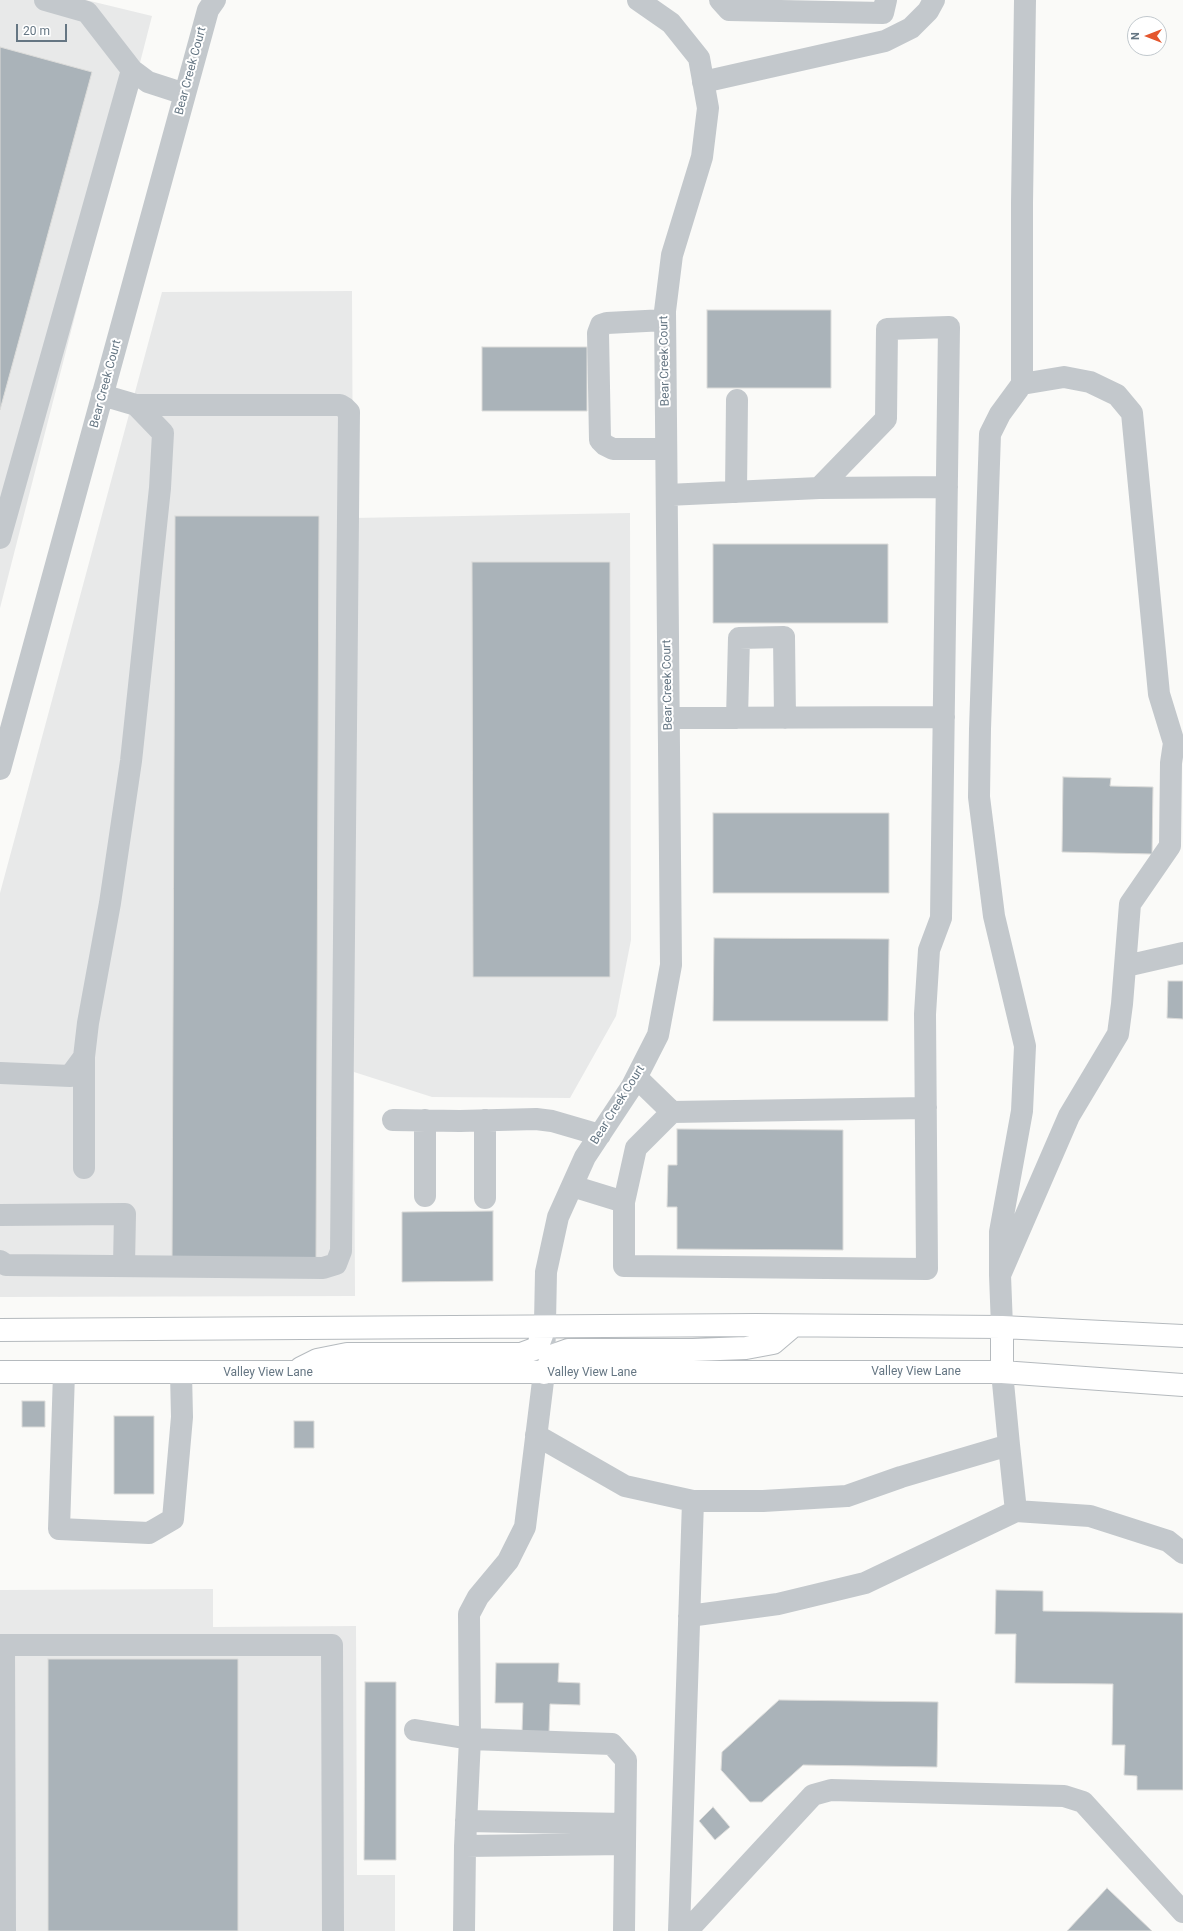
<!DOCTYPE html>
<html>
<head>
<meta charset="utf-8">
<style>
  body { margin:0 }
  #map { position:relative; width:1183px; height:1931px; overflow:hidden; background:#fafaf8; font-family:Roboto,sans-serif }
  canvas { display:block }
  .north { position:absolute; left:1127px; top:16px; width:40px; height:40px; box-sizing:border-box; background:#fff; border:1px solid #c1c8cd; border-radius:50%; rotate:270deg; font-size:11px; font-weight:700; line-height:16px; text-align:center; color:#657683 }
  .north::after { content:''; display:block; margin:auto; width:14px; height:18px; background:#e4572e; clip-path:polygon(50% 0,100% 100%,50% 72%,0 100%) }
  .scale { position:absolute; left:16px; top:24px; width:51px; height:18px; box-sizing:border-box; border:2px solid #657683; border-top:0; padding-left:5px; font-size:12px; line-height:14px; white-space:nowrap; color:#657683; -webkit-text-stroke:3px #fff; paint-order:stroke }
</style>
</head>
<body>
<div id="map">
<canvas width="1183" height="1931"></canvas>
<div class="north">N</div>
<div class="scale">20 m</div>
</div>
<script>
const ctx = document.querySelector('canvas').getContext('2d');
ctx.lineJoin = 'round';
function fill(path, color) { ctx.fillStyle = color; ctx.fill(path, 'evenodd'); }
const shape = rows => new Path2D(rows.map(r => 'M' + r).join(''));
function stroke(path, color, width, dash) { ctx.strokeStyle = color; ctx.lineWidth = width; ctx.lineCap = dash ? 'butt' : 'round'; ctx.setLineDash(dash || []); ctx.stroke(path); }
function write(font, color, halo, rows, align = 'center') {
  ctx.font = font + ' Roboto,sans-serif'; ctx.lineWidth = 4; ctx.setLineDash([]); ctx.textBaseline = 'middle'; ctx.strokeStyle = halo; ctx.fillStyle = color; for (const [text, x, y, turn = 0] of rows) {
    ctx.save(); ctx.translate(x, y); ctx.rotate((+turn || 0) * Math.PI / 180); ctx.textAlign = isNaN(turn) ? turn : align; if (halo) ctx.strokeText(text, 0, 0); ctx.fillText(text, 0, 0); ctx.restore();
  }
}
fill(shape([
  [0,0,86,0,152,16,0,608],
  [352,291,353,518,630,513,631,940,616,1016,570,1098,432,1097,354,1072,355,1296,0,1297,0,893,162,292],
  [213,1589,213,1627,356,1626,357,1875,395,1875,395,1931,0,1931,0,1590]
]), '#e8e9e9');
const building = shape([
  [0,47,92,72,0,410,0,47],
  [707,310,831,310,831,388,707,388,707,310],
  [482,347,587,347,587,411,482,411,482,347],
  [175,516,319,516,316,1262,172,1261,175,516],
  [713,544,888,544,888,623,713,623,713,544],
  [472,562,610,562,610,977,473,977,472,562],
  [1063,777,1111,778,1110,786,1153,787,1152,854,1062,852,1063,777],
  [713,813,889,813,889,893,713,893,713,813],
  [714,938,889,939,888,1021,713,1021,714,938],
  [1168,981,1183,981,1183,1019,1167,1018,1168,981],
  [677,1129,843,1130,843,1250,677,1249,677,1207,667,1207,668,1165,677,1165,677,1129],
  [493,1211,493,1281,402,1282,402,1212,493,1211],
  [22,1401,45,1401,45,1427,22,1427,22,1401],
  [114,1416,154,1416,154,1494,114,1494,114,1416],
  [294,1421,314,1421,314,1448,294,1448,294,1421],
  [996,1590,1043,1591,1043,1611,1183,1613,1183,1790,1137,1790,1137,1776,1124,1775,1125,1745,1112,1745,1113,1684,1015,1683,1016,1634,995,1634,996,1590],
  [48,1659,238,1659,238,1931,48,1931,48,1659],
  [496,1663,559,1663,558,1682,580,1683,580,1705,550,1704,549,1732,522,1732,523,1703,495,1703,496,1663],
  [365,1682,396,1682,396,1860,364,1860,365,1682],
  [779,1700,938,1702,937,1767,803,1765,762,1802,750,1802,721,1770,722,1752,779,1700],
  [713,1807,730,1827,715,1840,699,1821,713,1807],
  [1107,1888,1152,1931,1067,1931,1107,1888]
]);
fill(building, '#aab3b9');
stroke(building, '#dcdcda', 1);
const major = shape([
  [1002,1327,1002,1372],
  [0,1330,756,1325,1002,1327,1183,1336],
  [301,1368,317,1360,347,1354,521,1354,537,1348,545,1327],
  [0,1372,1002,1372,1183,1385],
  [544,1373,554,1355,568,1350,693,1350,746,1348,773,1343,793,1326]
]);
stroke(major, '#b5babe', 24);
stroke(shape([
  [45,0,87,12,132,70,148,82,185,94],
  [720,0,729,10,883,13,886,0],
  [703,82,885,41,911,28,928,11,934,0],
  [665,320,607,323,601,325,598,333,600,440,605,445,613,449,666,449],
  [1022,384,1022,203,1025,0],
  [819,488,947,487],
  [736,492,737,400],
  [0,538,132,70],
  [669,718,944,717],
  [737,718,739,638,784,637,785,718],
  [0,769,208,10,215,0],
  [1126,966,1183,953],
  [0,1073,70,1076,84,1057,88,1023,110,903,131,761,160,488,163,433,136,405,102,395],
  [672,1112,926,1108],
  [393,1120,460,1121,536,1119,552,1121,600,1135],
  [425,1120,425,1196],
  [84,1168,84,1057],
  [572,1186,624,1202,624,1266,927,1269,925,1014,929,950,941,918,949,327,887,329,886,419,819,488,667,495],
  [485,1198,485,1120],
  [624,1202,636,1148,672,1112,637,1078],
  [0,1215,125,1214,124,1265],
  [0,1261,6,1265,323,1268,336,1264,341,1251,349,412,345,408,340,405,136,405],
  [1000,1275,1069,1116,1118,1034,1122,1004,1130,904,1170,846,1171,763,1174,743,1159,694,1132,413,1117,395,1090,382,1064,377,1022,384,1000,414,990,434,980,729,979,797,994,916,1025,1046,1022,1111,1000,1232,1000,1275,1002,1327],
  [64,1373,59,1529,149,1533,173,1519,182,1417,181,1373],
  [536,1435,625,1486,693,1501,763,1501,847,1496,901,1477,1009,1445,1002,1372],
  [1009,1445,1016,1511,1090,1516,1168,1541,1183,1553],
  [689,1616,778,1604,865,1583,1016,1511],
  [0,1645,332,1645,333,1931],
  [4,1645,5,1931],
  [415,1730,470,1739,612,1744,626,1760,624,1931],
  [466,1821,625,1824],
  [465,1846,625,1844],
  [464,1931,465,1846,470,1739,469,1614,478,1597,508,1561,525,1527,544,1373,546,1272,558,1217,585,1157,632,1086,658,1035,671,965,665,311,672,255,702,157,708,108,699,58,671,23,638,0],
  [679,1931,693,1501],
  [687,1931,813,1795,831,1790,1064,1796,1083,1802,1183,1912]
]), '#c3c8cc', 22);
stroke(major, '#fff', 22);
write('12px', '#657683', '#fff', [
  ["Bear Creek Court",191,71,-75],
  ["Bear Creek Court",665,361,-91],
  ["Bear Creek Court",106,384,-75],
  ["Bear Creek Court",668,685,-91],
  ["Bear Creek Court",618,1105,-58],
  ["Valley View Lane",916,1372],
  ["Valley View Lane",268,1373],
  ["Valley View Lane",592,1373]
]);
</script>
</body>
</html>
